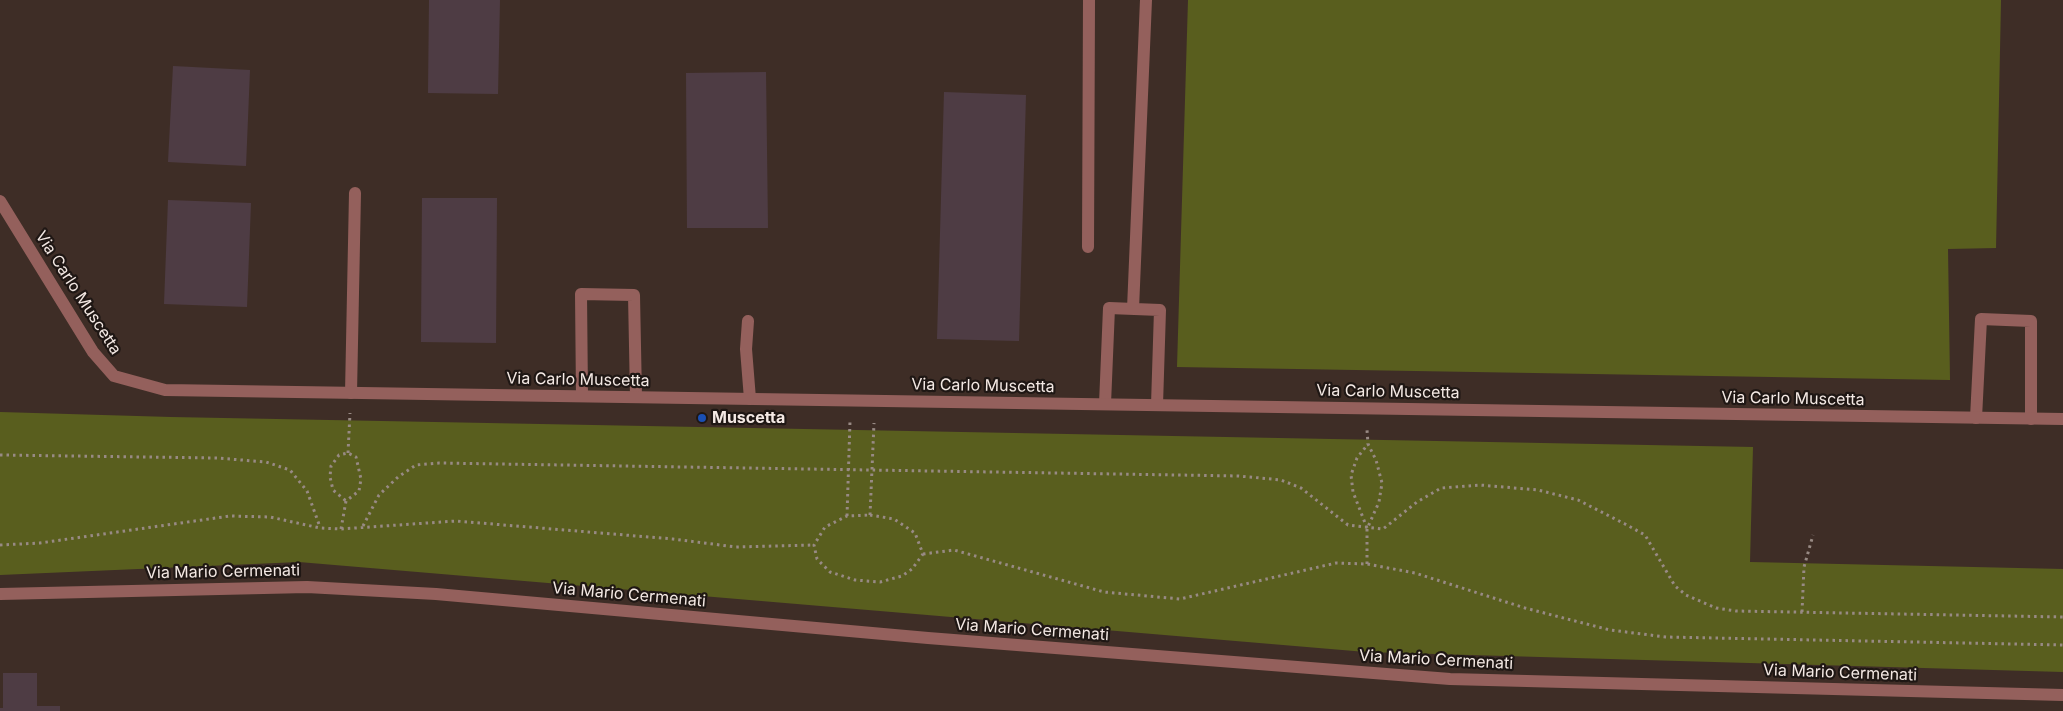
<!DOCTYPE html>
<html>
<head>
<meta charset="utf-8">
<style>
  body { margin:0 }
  canvas { display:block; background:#3e2d26 }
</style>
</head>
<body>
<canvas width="2063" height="711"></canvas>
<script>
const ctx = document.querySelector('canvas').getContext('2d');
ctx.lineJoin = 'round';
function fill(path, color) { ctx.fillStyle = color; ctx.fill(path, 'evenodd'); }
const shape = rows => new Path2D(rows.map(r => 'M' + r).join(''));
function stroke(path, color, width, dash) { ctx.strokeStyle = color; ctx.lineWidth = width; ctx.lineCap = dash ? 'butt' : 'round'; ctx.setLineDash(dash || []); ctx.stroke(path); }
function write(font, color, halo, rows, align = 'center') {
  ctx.font = font + ' Inter,sans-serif'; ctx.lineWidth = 4.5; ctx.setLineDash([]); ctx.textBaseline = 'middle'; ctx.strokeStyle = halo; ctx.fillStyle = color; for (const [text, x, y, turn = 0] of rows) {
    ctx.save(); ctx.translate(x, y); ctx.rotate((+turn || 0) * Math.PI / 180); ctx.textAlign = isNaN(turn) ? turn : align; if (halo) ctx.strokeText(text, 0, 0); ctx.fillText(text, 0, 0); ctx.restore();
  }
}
fill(shape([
  [1188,0,2001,0,1996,248,1948,249,1950,380,1177,367],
  [0,412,171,417,1753,447,1750,562,2063,569,2063,672,1366,652,299,562,0,575]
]), '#595e1e');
fill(shape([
  [429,0,500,0,498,94,428,93],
  [173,66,250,70,246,166,168,162],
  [766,72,768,228,687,228,686,73],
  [944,92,1026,95,1019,341,937,339],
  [422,198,497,198,496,343,421,342],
  [168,200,251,203,247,307,164,304],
  [3,673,37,673,37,706,60,706,60,711,0,711,0,708,3,708]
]), '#4e3c44');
stroke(shape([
  [348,453,350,413],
  [0,455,217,458,266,462,290,470,307,491,320,527],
  [870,515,894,519,915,533,923,554,912,569,902,576,880,582,855,580,830,572,817,559,814,545,825,527,847,516,870,515],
  [870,515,874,423],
  [847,516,850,421],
  [363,526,379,495,398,477,416,465,439,463,1239,476,1281,480,1301,488,1348,525,1383,529,1417,502,1441,488,1480,485,1538,490,1578,500,1625,524,1645,535,1675,586,1686,595,1716,608,1736,611,2063,617],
  [1367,528,1353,492,1351,475,1357,458,1368,444],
  [341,529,346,501,359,491,361,479,356,457,348,453,339,455,331,466,330,477,333,490,346,501],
  [0,545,40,543,230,516,270,517,320,528,341,529,456,521,673,539,736,547,814,545],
  [923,554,954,550,1104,592,1180,599,1336,563,1367,564,1415,573,1525,608,1610,630,1666,637,2063,645],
  [1367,564,1367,529,1379,502,1382,483,1376,460,1368,444,1367,430],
  [1802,612,1804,567,1813,535]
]), '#988a84', 3, [2.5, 4]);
stroke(shape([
  [1133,309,1146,0],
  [748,321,746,349,750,399],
  [351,393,355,193],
  [582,396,581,294,634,295,636,397],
  [1105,404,1109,308,1160,310,1157,405],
  [1976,418,1981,319,2031,321,2031,419]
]), '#94605c', 12);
stroke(shape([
  [0,201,93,352,114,376,165,390,2063,419],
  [1088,247,1089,0],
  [0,594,307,587,436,594,928,638,1450,679,2063,695]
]), '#94605c', 12);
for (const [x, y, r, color] of [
  [702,418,5,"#1a4fb4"]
]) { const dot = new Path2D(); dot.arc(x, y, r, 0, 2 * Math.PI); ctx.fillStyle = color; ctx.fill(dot); stroke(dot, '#1f1714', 2); }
write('16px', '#f4e9e4', '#1f1714', [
  ["Via Carlo Muscetta",78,293,57],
  ["Via Carlo Muscetta",578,380,1],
  ["Via Carlo Muscetta",983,386,1],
  ["Via Carlo Muscetta",1388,392,1],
  ["Via Carlo Muscetta",1793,399,1],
  ["Via Mario Cermenati",223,572,-1],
  ["Via Mario Cermenati",629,595,5],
  ["Via Mario Cermenati",1032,630,4],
  ["Via Mario Cermenati",1436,660,3],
  ["Via Mario Cermenati",1840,673,2]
]);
write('bold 16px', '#f4e9e4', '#1f1714', [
  ["Muscetta",712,418]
], 'left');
</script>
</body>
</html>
